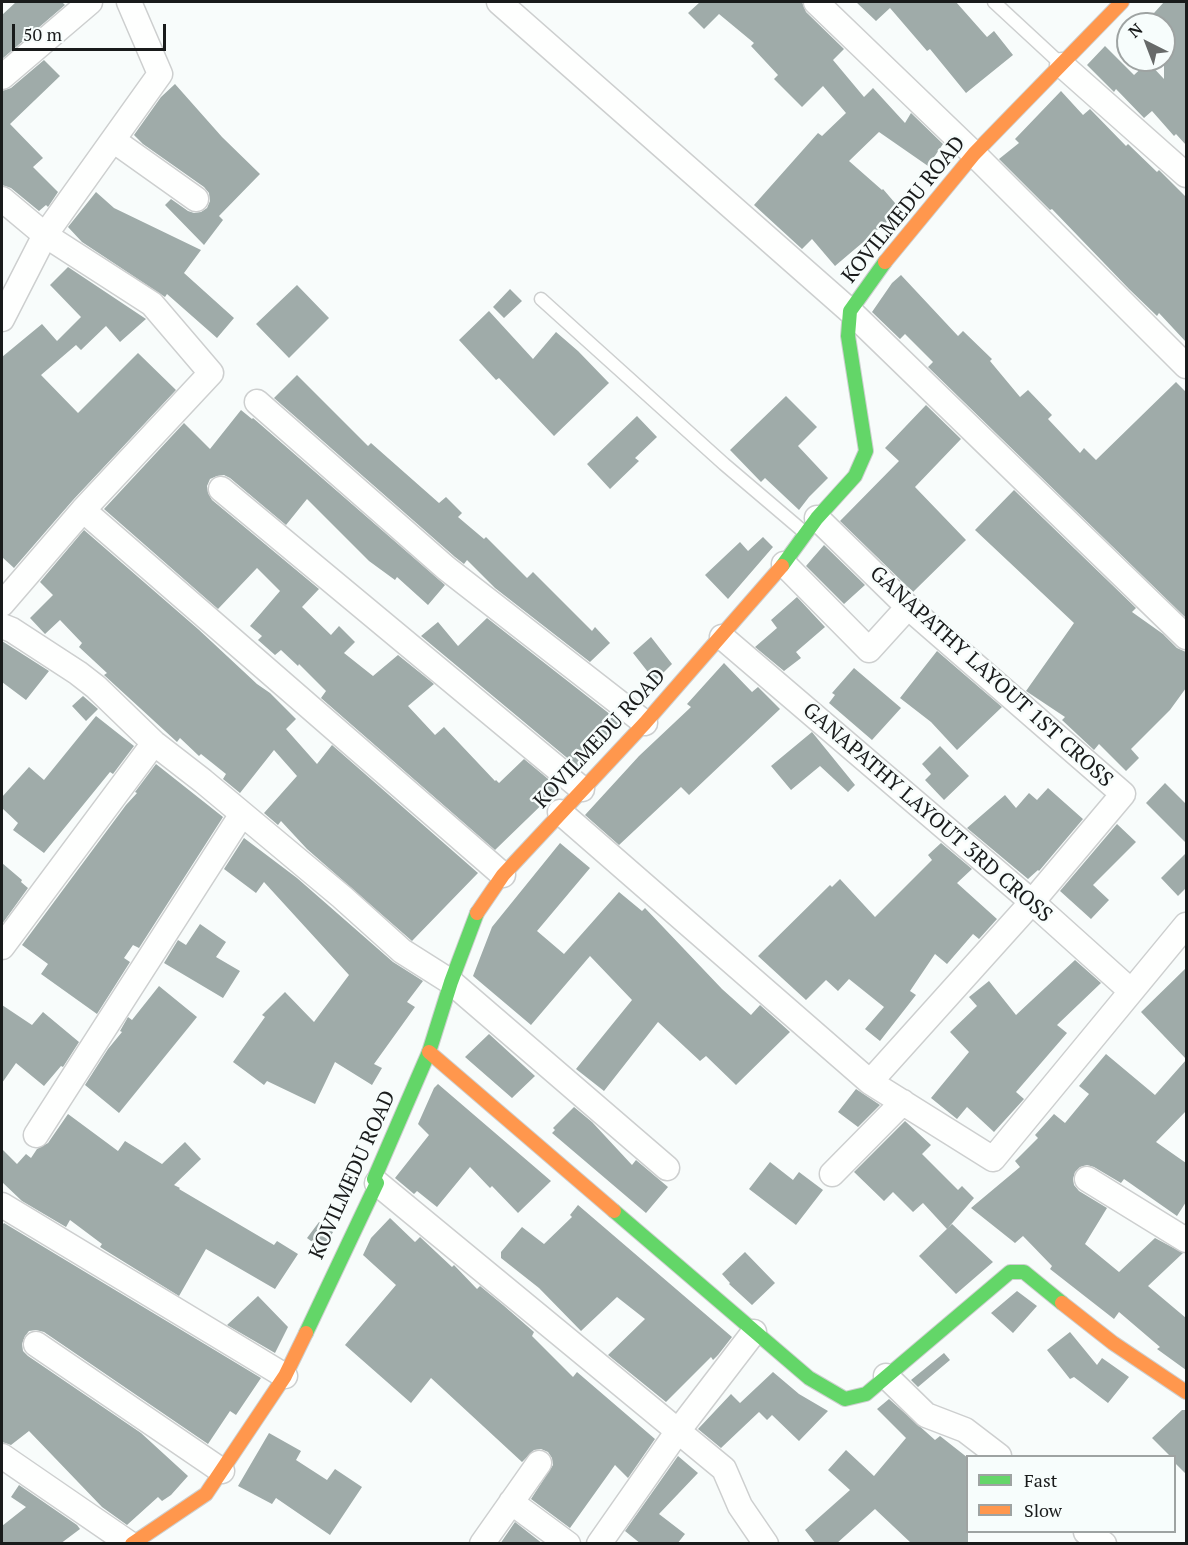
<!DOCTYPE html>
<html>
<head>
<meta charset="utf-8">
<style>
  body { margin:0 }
  #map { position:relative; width:1188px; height:1545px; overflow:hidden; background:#f8fcfb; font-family:"PT Serif",serif }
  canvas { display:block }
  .frame { position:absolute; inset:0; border:3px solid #191b1b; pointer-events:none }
  .legend { position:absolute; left:966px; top:1455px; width:210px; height:78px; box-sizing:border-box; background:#f7fdfc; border:2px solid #9ea3a2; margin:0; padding:8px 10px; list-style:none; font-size:18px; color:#191b1b }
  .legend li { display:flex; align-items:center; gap:12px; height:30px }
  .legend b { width:30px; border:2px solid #9ea3a2 }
  .north { position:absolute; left:1116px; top:12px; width:60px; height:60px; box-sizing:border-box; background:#f7fdfc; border:2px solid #9ea3a2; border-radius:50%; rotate:318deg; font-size:16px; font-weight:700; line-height:24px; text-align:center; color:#191b1b }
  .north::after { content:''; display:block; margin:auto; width:21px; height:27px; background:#676a69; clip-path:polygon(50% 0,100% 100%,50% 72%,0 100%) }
  .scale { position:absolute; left:12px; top:24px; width:154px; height:27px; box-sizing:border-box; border:3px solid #191b1b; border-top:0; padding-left:8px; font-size:18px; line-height:21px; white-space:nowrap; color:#191b1b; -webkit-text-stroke:4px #f7fdfc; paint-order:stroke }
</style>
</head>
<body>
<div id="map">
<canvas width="1188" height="1545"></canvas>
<div class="frame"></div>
<ul class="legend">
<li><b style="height:8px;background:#63d668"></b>Fast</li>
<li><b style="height:8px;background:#ff974d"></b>Slow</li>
</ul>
<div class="north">N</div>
<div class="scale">50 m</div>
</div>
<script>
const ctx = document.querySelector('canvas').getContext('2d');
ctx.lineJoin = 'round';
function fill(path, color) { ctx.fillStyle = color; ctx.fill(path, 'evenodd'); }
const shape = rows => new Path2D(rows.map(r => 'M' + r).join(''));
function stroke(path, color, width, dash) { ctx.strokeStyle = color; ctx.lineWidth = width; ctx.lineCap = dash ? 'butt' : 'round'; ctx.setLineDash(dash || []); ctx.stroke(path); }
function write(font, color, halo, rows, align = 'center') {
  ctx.font = font + ' "PT Serif",serif'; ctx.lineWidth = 5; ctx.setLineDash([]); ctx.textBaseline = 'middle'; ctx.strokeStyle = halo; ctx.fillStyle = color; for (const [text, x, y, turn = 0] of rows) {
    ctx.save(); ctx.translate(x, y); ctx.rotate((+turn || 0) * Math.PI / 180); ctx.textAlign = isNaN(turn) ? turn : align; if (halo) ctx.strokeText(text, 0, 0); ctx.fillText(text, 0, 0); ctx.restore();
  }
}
fill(shape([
  [16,2,62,2,65,5,2,59,2,15],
  [700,2,802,2,806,12,844,49,833,60,864,97,873,88,905,123,911,113,943,144,928,166,879,132,849,161,882,190,883,189,901,210,835,266,812,239,802,249,754,205,818,133,822,136,846,113,823,86,802,107,774,79,778,75,751,46,754,43,719,14,704,29,688,13],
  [856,2,956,2,987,37,994,31,1013,55,966,93,930,49,927,51,890,8,876,21],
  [1164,2,1186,2,1186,145,1176,134,1174,136,1152,111,1144,118,1116,89,1114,92,1087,65,1105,46,1134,75,1148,62,1164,79,1164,24,1144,24],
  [44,60,60,76,10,124,43,158,33,167,58,192,48,207,46,205,39,211,11,188,2,185,2,91,11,88],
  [175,84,222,137,260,174,219,216,223,220,204,245,165,205,171,199,188,211,194,213,201,212,207,208,210,201,209,193,204,187,143,144,134,135,161,97],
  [1061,91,1083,115,1090,109,1126,146,1128,144,1157,172,1159,170,1186,197,1186,342,1159,313,1157,316,1129,289,1052,209,1050,210,999,159,1019,143,1015,139],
  [96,192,114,208,201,250,184,273,234,318,217,338,167,294,165,297,82,242,68,227],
  [68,267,146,319,120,342,106,326,81,350,76,345,41,375,78,413,138,353,176,390,73,500,14,568,2,557,2,357,42,324,57,341,81,317,50,285],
  [901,275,958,336,963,331,992,359,990,361,1020,397,1028,390,1052,415,1048,419,1080,453,1084,448,1096,460,1176,382,1186,392,1186,618,928,367,933,362,905,334,900,339,872,312,892,283],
  [297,285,329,318,289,358,256,324],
  [510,289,522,301,504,318,493,307],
  [489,311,533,359,556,332,578,351,609,383,554,436,499,378,496,380,459,340],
  [297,375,368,446,371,443,439,503,446,497,462,513,458,517,484,539,486,537,527,578,533,572,592,631,595,627,610,643,590,662,495,588,467,560,464,564,455,557,274,398],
  [786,396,817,427,798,446,828,478,809,497,799,510,765,478,761,482,730,450],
  [926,405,961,439,915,487,966,540,913,592,840,521,899,461,885,448],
  [241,410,252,419,253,418,445,585,428,605,397,577,395,580,369,561,307,499,286,525,230,478,224,475,217,476,210,479,207,486,208,493,212,500,319,589,302,607,331,635,339,626,355,642,344,653,373,676,398,655,434,684,408,706,435,735,444,727,495,781,496,780,499,783,524,759,559,788,495,850,321,698,326,691,299,664,298,666,281,650,275,655,258,640,262,636,250,626,280,591,257,568,218,609,104,509,184,423,210,449],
  [637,416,657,437,635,458,639,461,610,489,587,464],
  [1014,490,1136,608,1132,612,1163,634,1177,648,1186,652,1186,688,1170,710,1131,749,1139,758,1126,771,1099,744,1094,750,1062,720,1065,717,1026,691,1074,623,975,530],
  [84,530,198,629,257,684,270,693,296,719,286,729,317,764,332,745,478,873,412,941,307,849,281,821,278,825,264,813,297,776,274,750,240,793,223,779,226,774,201,754,199,756,180,738,177,742,104,675,107,673,79,647,82,643,60,620,45,634,30,618,53,595,40,582],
  [763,537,773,547,728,599,705,575,740,542,748,551],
  [824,545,865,585,844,604,806,566],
  [797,597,825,627,796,652,801,658,784,671,755,647,777,628,771,620],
  [487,618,620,722,578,767,421,636,438,622,458,646],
  [651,637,672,664,655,681,633,653],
  [2,641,49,671,26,700,2,682],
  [937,651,1002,707,957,750,931,722,900,698],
  [724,663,752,692,758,687,780,709,689,795,681,787,619,845,585,815,639,756,691,707,687,704],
  [854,668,901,708,872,740,829,703,835,695,832,693],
  [83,696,98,709,86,721,72,706],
  [96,716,134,746,113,774,110,772,44,853,13,830,18,823,2,808,2,797,29,767,44,780],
  [812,732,855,785,848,792,820,766,791,790,771,766],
  [940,746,969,776,944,800,925,780,931,774,922,764],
  [156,764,223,817,139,948,133,945,124,958,130,962,97,1014,41,974,48,964,22,945,126,805,137,793,135,792],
  [1165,783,1186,804,1186,843,1146,803],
  [1048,788,1083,819,1039,871,1038,870,1028,879,967,828,1005,795,1016,808,1029,793,1037,800],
  [1117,824,1136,842,1093,885,1109,900,1091,919,1060,891],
  [244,838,297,878,393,962,423,981,407,1002,415,1007,374,1064,382,1068,372,1085,335,1062,315,1104,267,1081,264,1085,233,1062,265,1017,262,1015,285,992,314,1022,349,975,264,882,256,893,224,869],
  [560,843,590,868,537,931,564,954,619,892,642,911,645,908,722,989,751,1015,760,1005,790,1032,736,1085,706,1056,700,1061,658,1022,604,1091,576,1069,632,1000,590,956,531,1025,473,976,492,927],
  [941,843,972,869,957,883,997,919,979,939,973,934,947,964,935,954,910,991,916,995,880,1041,865,1029,884,1007,849,979,838,991,826,980,806,1000,758,956,830,885,832,887,840,879,875,917,932,860,928,855],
  [1186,853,1186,888,1178,896,1161,878],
  [2,863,22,880,21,882,28,888,2,924],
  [200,924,226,942,216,957,240,971,223,998,164,963,178,940,186,945],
  [1075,960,1101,983,1057,1025,1067,1033,1016,1092,1024,1099,994,1132,967,1107,957,1119,931,1098,969,1052,950,1032,977,1006,969,997,989,981,1016,1015],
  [1186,968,1186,1059,1141,1012],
  [159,986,197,1017,119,1113,85,1085,108,1049,122,1032,120,1031,128,1017,132,1020],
  [2,1005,32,1025,43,1012,79,1042,63,1067,61,1066,44,1086,16,1063,2,1083],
  [489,1034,535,1076,512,1098,465,1057],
  [1106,1054,1155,1095,1186,1060,1186,1111,1156,1142,1186,1163,1186,1202,1177,1216,1124,1179,1121,1183,1094,1167,1087,1165,1080,1167,1075,1172,1073,1179,1074,1185,1079,1191,1107,1208,1085,1244,1119,1272,1155,1238,1183,1253,1148,1286,1186,1318,1186,1370,1157,1349,1160,1347,1119,1312,1114,1319,1050,1269,1052,1266,1023,1236,1015,1243,971,1208,1020,1167,1015,1161,1038,1138,1035,1135,1054,1114,1065,1123,1089,1094,1079,1086],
  [438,1084,551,1181,518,1213,492,1186,490,1188,470,1167,437,1207,417,1191,414,1194,395,1178,429,1135,418,1124,434,1088],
  [856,1089,880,1105,858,1127,838,1112],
  [574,1107,592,1122,632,1165,636,1160,668,1187,646,1213,552,1133,555,1130,553,1128],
  [68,1114,118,1151,125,1141,162,1164,185,1142,201,1159,174,1185,180,1188,179,1189,274,1245,277,1241,298,1254,275,1289,206,1249,179,1296,100,1247,102,1244,70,1220,66,1227,22,1201,2,1182,2,1149,17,1164,26,1154,31,1158,37,1149,48,1143],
  [905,1121,931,1145,922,1154,958,1190,962,1186,974,1198,947,1229,923,1203,913,1212,893,1192,884,1201,854,1172],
  [770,1162,793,1180,799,1172,823,1190,796,1225,749,1189],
  [578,1205,732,1337,718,1355,713,1360,711,1357,666,1402,608,1355,645,1319,617,1297,581,1331,539,1288,501,1258,501,1252,522,1227,544,1244,572,1217,570,1215],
  [390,1218,415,1242,420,1237,452,1267,454,1265,477,1289,480,1286,503,1305,534,1332,532,1336,573,1377,577,1372,655,1439,628,1478,615,1465,570,1528,531,1499,553,1465,552,1458,548,1452,541,1449,534,1450,522,1462,431,1378,411,1403,345,1345,396,1285,363,1255,371,1238],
  [319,1222,333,1232,323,1250,307,1238],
  [4,1223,261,1378,236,1415,230,1411,208,1444,44,1332,36,1330,29,1331,25,1336,22,1344,23,1351,28,1356,141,1433,188,1476,171,1495,162,1501,158,1497,127,1525,102,1507,29,1431,11,1445,2,1442,2,1225],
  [952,1224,993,1262,956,1294,919,1256],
  [745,1252,775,1283,752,1305,729,1284,730,1283,722,1274],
  [1017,1291,1037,1306,1013,1333,991,1313],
  [258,1296,288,1327,275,1353,227,1325],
  [1070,1332,1097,1365,1102,1358,1129,1377,1108,1403,1074,1377,1070,1379,1047,1350],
  [944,1353,950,1360,918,1387,911,1380],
  [773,1372,799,1394,828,1411,799,1441,772,1415,767,1420,759,1412,721,1448,698,1429,731,1394,740,1403],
  [889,1399,935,1440,940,1436,968,1458,968,1544,911,1543,875,1509,836,1544,816,1544,805,1530,850,1490,828,1470,846,1450,874,1476,906,1438,877,1409],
  [1182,1410,1186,1410,1186,1474,1174,1462,1174,1456,1170,1456,1152,1438],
  [269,1433,301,1451,296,1460,327,1480,335,1469,362,1487,330,1535,276,1498,272,1504,238,1486],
  [678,1456,698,1473,659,1514,685,1534,677,1544,641,1544,625,1531],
  [19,1485,77,1525,80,1529,60,1544,2,1544,2,1526,26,1507,11,1497],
  [515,1522,543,1544,500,1544]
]), '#9faba9');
const lane = shape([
  [994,2,1061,64],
  [541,299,724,464,804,532]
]);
const street = shape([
  [499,2,850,311,1186,637],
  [816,2,974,154,1186,366],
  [1062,65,1186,175],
  [2,77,90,2],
  [113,140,196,199],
  [2,199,45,235,152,304,211,373,83,510,2,604],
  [2,319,45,235,160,74,129,2],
  [257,402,446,568,645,723],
  [221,489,582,789],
  [83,510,503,875],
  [817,518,908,607,1123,794,1032,902,870,1082],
  [784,564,869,650,908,607],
  [2,626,12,630,78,673,96,687,154,743,203,781,342,897,402,951,451,982,667,1168],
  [722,637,1032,902,1131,991],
  [560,812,870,1082,993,1159,1186,925],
  [2,947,154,743],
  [36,1135,242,814],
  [832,1174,903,1102],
  [1087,1179,1186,1240],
  [377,1183,724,1469,740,1506,766,1544],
  [2,1205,285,1376],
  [36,1344,222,1471],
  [886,1376,926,1415,965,1430,999,1456],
  [2,1456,130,1544],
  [511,1502,568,1544],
  [1086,1532,1104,1544],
  [482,1544,539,1463],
  [599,1544,678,1431,754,1332]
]);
const fast = shape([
  [782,566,817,518,855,476,866,451,848,336,850,311,885,262],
  [614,1211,809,1378,845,1399,866,1394,1010,1272,1024,1272,1062,1303],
  [306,1333,377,1183,374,1179,429,1052,451,982,477,913]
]);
const slow = shape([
  [885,262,974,154,1122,2],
  [477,913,503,875,645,723,782,566],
  [429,1052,614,1211],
  [1062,1303,1113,1343,1186,1392],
  [132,1544,206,1494,285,1376,306,1333]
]);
stroke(lane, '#cdcfcf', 15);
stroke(street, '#cdcfcf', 27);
stroke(fast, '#cdcfcf', 16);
stroke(slow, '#cdcfcf', 16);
stroke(lane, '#fefffe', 12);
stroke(street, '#fefffe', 24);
stroke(fast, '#63d668', 14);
stroke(slow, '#ff974d', 14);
write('21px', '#191b1b', '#f7fdfc', [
  ["KOVILMEDU ROAD",904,210,-51],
  ["GANAPATHY LAYOUT 1ST CROSS",991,677,42],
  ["KOVILMEDU ROAD",600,739,-47],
  ["GANAPATHY LAYOUT 3RD CROSS",927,813,41],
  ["KOVILMEDU ROAD",353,1175,-66]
]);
</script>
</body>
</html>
